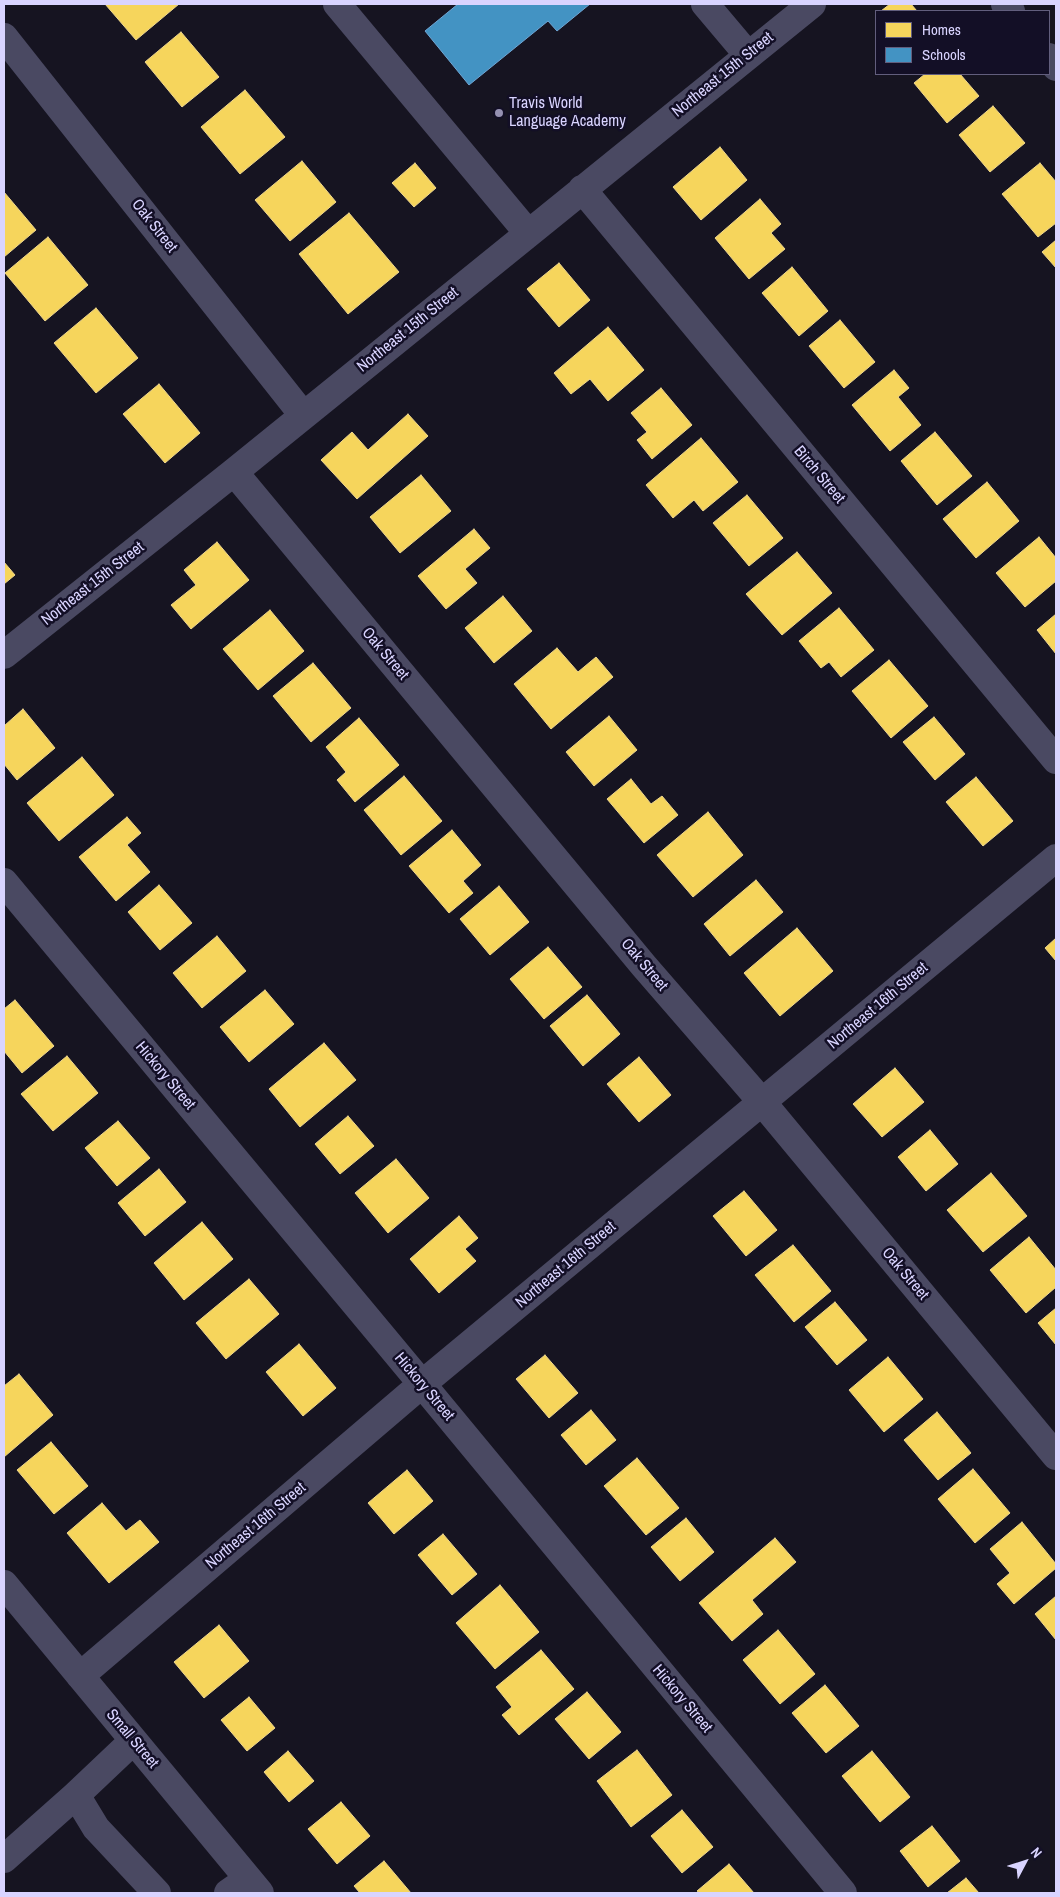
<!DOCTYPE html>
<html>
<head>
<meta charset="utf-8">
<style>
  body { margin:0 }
  #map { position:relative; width:1060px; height:1897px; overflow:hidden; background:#161421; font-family:"Archivo Narrow",sans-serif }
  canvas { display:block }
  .frame { position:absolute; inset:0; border:5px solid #d9d4ff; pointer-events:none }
  .legend { position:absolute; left:875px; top:10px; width:175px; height:65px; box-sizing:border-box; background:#130f26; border:1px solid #625e7d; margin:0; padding:6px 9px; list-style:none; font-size:15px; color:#d9d4ff }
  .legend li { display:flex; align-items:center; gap:10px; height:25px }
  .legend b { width:25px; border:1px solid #625e7d }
  .north { position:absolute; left:1000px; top:1837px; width:50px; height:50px; -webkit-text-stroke:4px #130f26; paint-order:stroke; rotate:50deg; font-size:14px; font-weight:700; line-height:20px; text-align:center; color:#d9d4ff }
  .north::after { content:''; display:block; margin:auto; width:18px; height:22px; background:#d9d4ff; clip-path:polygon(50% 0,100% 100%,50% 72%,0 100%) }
</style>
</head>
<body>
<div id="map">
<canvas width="1060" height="1897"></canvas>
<div class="frame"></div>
<ul class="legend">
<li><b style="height:14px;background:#f6d55c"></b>Homes</li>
<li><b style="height:14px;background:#4393c3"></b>Schools</li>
</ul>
<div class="north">N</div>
</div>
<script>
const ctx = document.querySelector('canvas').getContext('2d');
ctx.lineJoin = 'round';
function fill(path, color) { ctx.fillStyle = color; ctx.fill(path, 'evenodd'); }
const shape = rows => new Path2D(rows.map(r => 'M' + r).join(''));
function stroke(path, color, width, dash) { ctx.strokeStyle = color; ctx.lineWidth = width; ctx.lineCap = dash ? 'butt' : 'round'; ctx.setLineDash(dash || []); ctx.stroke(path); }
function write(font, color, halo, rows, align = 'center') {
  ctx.font = font + ' "Archivo Narrow",sans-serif'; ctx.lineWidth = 5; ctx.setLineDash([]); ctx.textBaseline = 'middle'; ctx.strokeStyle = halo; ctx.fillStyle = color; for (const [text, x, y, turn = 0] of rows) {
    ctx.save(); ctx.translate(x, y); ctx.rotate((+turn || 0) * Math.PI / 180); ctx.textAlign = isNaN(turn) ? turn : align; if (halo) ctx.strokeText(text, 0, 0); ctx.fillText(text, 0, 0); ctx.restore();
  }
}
const homes = shape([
  [105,4,179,4,136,40,105,4],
  [890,4,911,4,917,11,881,11,890,4],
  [181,32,219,77,182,107,145,62,181,32],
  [925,74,960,74,979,96,947,123,914,83,925,74],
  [245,90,285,137,240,174,201,127,245,90],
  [993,106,1025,143,990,172,959,135,993,106],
  [720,147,747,180,701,220,673,187,720,147],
  [302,161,336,202,290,241,255,200,302,161],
  [415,163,436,188,414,207,392,183,415,163],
  [1040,163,1056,182,1056,223,1038,237,1002,194,1040,163],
  [4,192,36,230,4,257,4,192],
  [760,199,781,224,771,233,785,249,749,279,715,238,760,199],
  [349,213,399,272,348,314,299,254,349,213],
  [48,237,88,285,45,321,5,273,48,237],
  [1056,240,1056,268,1042,252,1056,240],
  [559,263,590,300,559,327,527,289,559,263],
  [792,267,828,311,799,336,762,293,792,267],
  [96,308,138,358,96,393,54,343,96,308],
  [840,320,875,362,844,388,809,346,840,320],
  [608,327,644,370,608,401,590,379,571,394,554,373,608,327],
  [894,370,909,388,898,397,921,425,890,451,852,405,894,370],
  [159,384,200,433,165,463,123,414,159,384],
  [661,388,692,425,652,459,637,440,647,432,631,413,661,388],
  [408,414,428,436,357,499,321,460,352,432,368,450,408,414],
  [935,432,972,476,937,505,901,461,935,432],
  [701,438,738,482,703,511,694,500,673,518,646,485,701,438],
  [421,475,451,511,400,553,370,517,421,475],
  [987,482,1019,521,976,558,943,519,987,482],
  [747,495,783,538,749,566,713,523,747,495],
  [474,529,490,548,465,569,477,583,446,609,418,576,474,529],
  [1039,537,1056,558,1056,581,1025,607,996,573,1039,537],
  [217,542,249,580,191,629,171,605,196,585,184,570,217,542],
  [797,552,832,593,782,635,746,594,797,552],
  [4,562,15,575,4,584,4,562],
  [503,596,532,631,494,663,465,628,503,596],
  [839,608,874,650,841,677,829,662,821,668,799,641,839,608],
  [270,610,304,651,258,690,223,649,270,610],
  [1056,614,1056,654,1037,630,1056,614],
  [557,648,578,672,596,657,613,677,551,729,514,684,557,648],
  [889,660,928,706,891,738,852,691,889,660],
  [313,663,351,708,311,742,273,696,313,663],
  [23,709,55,748,17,780,4,764,4,726,23,709],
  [609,716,637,750,594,786,566,752,609,716],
  [934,717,965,754,935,780,903,742,934,717],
  [359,718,399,765,355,802,337,780,346,772,326,747,359,718],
  [82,757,114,795,59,841,27,803,82,757],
  [404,776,442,821,401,855,364,810,404,776],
  [976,777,1013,821,983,846,946,802,976,777],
  [631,779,651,804,662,796,678,815,644,843,607,799,631,779],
  [708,812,743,855,693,897,657,855,708,812],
  [127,817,141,833,127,845,150,872,116,901,79,857,127,817],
  [452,830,481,865,463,881,473,893,449,913,409,866,452,830],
  [756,880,783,912,730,956,704,924,756,880],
  [159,885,192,923,160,950,128,912,159,885],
  [499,886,529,922,490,955,460,919,499,886],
  [797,928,833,971,780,1016,744,973,797,928],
  [217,936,246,971,202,1008,173,973,217,936],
  [1056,938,1056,961,1045,948,1056,938],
  [548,947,582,987,544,1019,510,979,548,947],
  [265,990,294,1024,249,1062,220,1027,265,990],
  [587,995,620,1034,583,1066,550,1026,587,995],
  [15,1000,54,1046,22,1073,4,1051,4,1009,15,1000],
  [324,1043,356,1080,300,1127,269,1089,324,1043],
  [67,1056,98,1093,53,1131,21,1094,67,1056],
  [639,1057,671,1095,639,1122,607,1084,639,1057],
  [895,1068,924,1102,882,1137,853,1104,895,1068],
  [348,1116,374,1146,340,1174,315,1144,348,1116],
  [118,1121,150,1158,117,1186,85,1148,118,1121],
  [930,1130,958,1164,926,1191,898,1157,930,1130],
  [396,1159,429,1198,388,1233,355,1193,396,1159],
  [159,1169,186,1202,145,1236,118,1203,159,1169],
  [991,1173,1027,1216,983,1252,947,1210,991,1173],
  [744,1191,777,1230,746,1256,713,1216,744,1191],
  [459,1216,478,1238,465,1249,476,1261,439,1293,410,1259,459,1216],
  [202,1222,233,1259,184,1300,154,1263,202,1222],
  [1029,1237,1056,1270,1056,1287,1026,1313,990,1270,1029,1237],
  [793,1245,831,1291,794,1322,755,1275,793,1245],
  [249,1279,279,1314,226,1359,196,1323,249,1279],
  [835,1302,867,1340,837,1365,805,1327,835,1302],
  [1056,1308,1056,1345,1038,1323,1056,1308],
  [299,1344,336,1388,303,1416,266,1372,299,1344],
  [545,1355,578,1393,549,1418,516,1379,545,1355],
  [888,1357,923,1399,884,1432,849,1390,888,1357],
  [19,1374,53,1415,4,1457,4,1386,19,1374],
  [591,1410,616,1440,586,1465,561,1435,591,1410],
  [937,1412,971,1453,938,1480,904,1440,937,1412],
  [51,1442,88,1486,54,1514,17,1470,51,1442],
  [637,1458,679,1508,646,1535,604,1486,637,1458],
  [973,1469,1010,1513,975,1543,938,1499,973,1469],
  [407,1470,433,1501,394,1534,368,1503,407,1470],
  [102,1503,126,1531,140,1520,159,1542,109,1583,67,1533,102,1503],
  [686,1518,714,1552,680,1581,651,1547,686,1518],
  [1022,1522,1056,1564,1056,1568,1014,1604,997,1584,1010,1573,990,1549,1022,1522],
  [443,1534,477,1574,452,1595,418,1555,443,1534],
  [775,1538,796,1562,752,1600,763,1614,732,1641,699,1603,775,1538],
  [500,1585,539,1632,495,1669,456,1623,500,1585],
  [1056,1596,1056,1640,1035,1614,1056,1596],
  [219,1625,249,1661,204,1698,174,1662,219,1625],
  [778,1630,815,1674,780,1704,743,1660,778,1630],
  [541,1650,574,1689,519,1735,502,1715,512,1707,496,1687,541,1650],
  [825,1685,859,1726,826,1753,792,1713,825,1685],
  [587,1692,621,1732,589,1759,555,1719,587,1692],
  [249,1697,275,1728,247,1751,221,1720,249,1697],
  [637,1750,672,1795,631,1827,597,1781,637,1750],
  [288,1751,314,1781,289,1802,264,1772,288,1751],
  [872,1751,910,1797,880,1822,842,1776,872,1751],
  [341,1802,370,1836,337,1864,308,1829,341,1802],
  [682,1810,713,1847,682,1873,651,1836,682,1810],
  [932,1826,960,1861,928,1887,900,1851,932,1826],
  [384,1861,411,1893,360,1893,354,1886,384,1861],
  [729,1864,754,1893,700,1893,697,1891,729,1864],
  [966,1878,979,1893,947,1893,966,1878]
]);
fill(homes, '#f6d55c');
stroke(homes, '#edd58d', 1);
const schools = shape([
  [458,4,590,4,557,31,548,21,469,85,425,31,458,4]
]);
fill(schools, '#4393c3');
stroke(schools, '#70a6d5', 1);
stroke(shape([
  [337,4,528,233],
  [705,4,748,55],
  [1005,4,1011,11],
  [4,37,303,415],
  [1049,57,1056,67],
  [582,189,1056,760],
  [234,472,644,966,762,1102,1056,1456],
  [4,655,234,472,812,4],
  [4,882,422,1384,843,1893],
  [4,1584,260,1893],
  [80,1676,422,1384,1056,858],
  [133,1741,76,1795,96,1828,157,1893],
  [4,1859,76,1795],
  [228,1893,248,1879]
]), '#4a4962', 28);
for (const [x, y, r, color] of [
  [499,113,5,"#9591b1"]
]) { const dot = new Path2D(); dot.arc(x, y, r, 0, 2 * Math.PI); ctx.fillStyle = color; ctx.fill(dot); stroke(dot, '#130f26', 2); }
write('16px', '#d9d4ff', '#130f26', [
  ["Northeast 15th Street",723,75,-39],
  ["Oak Street",154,226,52],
  ["Northeast 15th Street",408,330,-39],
  ["Birch Street",819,475,50],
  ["Northeast 15th Street",93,584,-38],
  ["Oak Street",385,654,50],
  ["Oak Street",644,965,50],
  ["Northeast 16th Street",878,1006,-40],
  ["Hickory Street",165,1076,50],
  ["Northeast 16th Street",566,1265,-40],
  ["Oak Street",905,1274,50],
  ["Hickory Street",424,1387,50],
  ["Northeast 16th Street",256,1526,-40],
  ["Hickory Street",682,1699,50],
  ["Small Street",132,1739,50]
]);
write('16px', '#d9d4ff', '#130f26', [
  ["Travis World",509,104],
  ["Language Academy",509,122]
], 'left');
</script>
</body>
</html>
